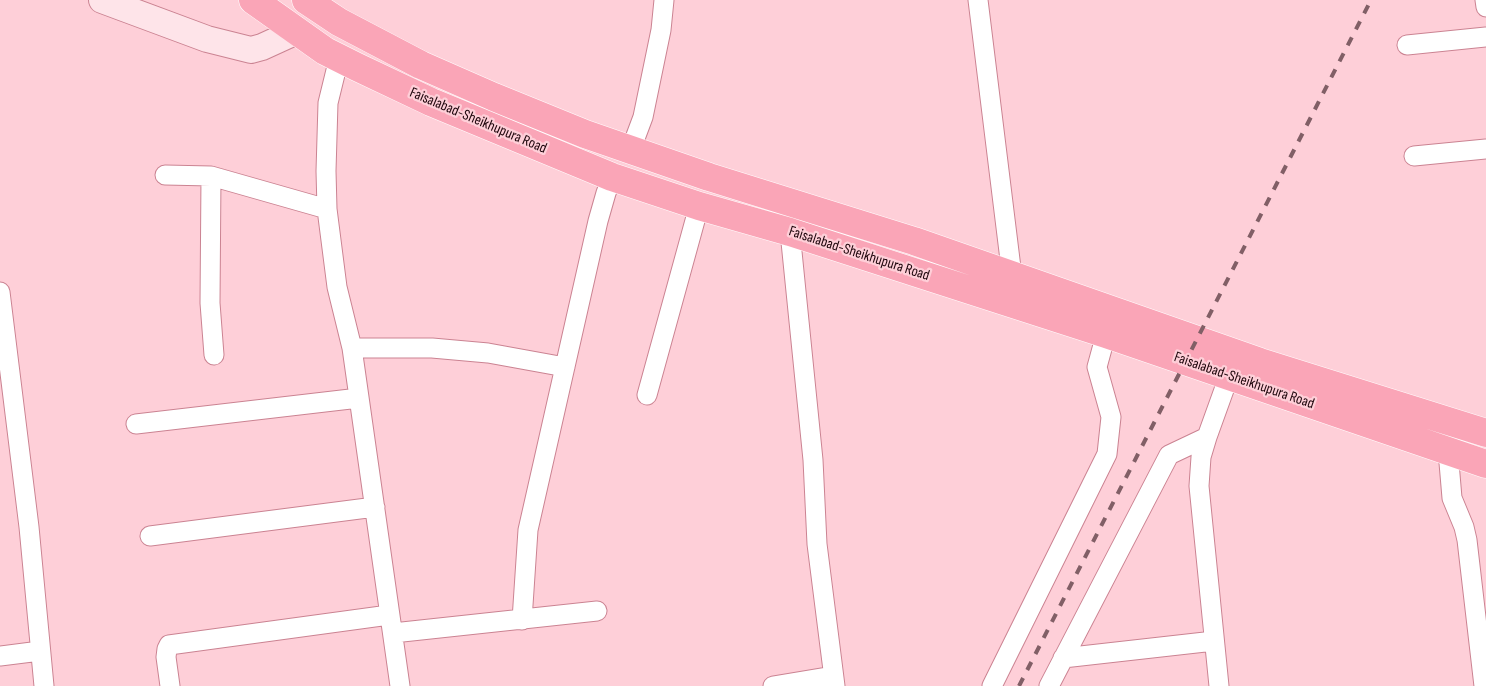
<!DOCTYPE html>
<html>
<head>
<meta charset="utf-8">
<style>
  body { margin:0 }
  canvas { display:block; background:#fecfd8 }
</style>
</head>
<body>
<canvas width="1486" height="686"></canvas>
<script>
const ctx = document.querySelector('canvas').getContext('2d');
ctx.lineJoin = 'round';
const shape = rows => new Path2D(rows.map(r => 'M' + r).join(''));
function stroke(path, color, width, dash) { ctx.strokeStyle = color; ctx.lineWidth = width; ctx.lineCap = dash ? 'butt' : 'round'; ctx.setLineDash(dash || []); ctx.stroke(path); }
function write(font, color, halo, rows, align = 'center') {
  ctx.font = font + ' "Sofia Sans Condensed",sans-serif'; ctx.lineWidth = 4.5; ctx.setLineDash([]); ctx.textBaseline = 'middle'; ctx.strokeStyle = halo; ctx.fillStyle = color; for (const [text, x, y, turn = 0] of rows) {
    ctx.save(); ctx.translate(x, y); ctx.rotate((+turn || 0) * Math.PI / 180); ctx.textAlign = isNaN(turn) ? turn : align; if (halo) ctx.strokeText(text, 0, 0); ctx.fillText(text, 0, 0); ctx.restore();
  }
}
const street = shape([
  [978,0,1012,276],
  [1485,0,1486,7],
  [1407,45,1486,37],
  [339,58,328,103,326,171,327,209,337,287,352,348,400,686],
  [631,149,643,117,661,30,664,0],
  [1414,156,1486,149],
  [165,175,211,176,327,209],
  [211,176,210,303,214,355],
  [790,232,813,460,817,544,835,686],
  [0,292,29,527,44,686],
  [352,348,432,348,488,353,565,367],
  [647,395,699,206],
  [136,424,359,398],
  [1448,451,1452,498,1464,527,1467,540,1484,686],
  [150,536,375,507],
  [522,620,528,530,598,221,606,193,612,177],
  [393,633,597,611],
  [0,656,40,651],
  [1063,658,1214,641],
  [170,686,166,657,167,649,169,645,389,615],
  [773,686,833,676],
  [992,686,1107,454,1111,417,1097,367,1106,334],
  [1049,686,1169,455,1207,437],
  [1219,686,1199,486,1201,457,1207,437,1229,376]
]);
const secondary = shape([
  [102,0,207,39,251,50,262,47,297,31]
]);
const highway = shape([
  [253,0,325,51,357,67,431,102,612,177,699,206,790,232,1106,334,1486,464],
  [306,0,339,22,421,65,494,97,585,134,709,177,914,241,1260,362,1486,433]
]);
stroke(street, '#cb8392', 21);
stroke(secondary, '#cb8392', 28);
stroke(highway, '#fff', 29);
stroke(street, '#fff', 19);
stroke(secondary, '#fee4e9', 26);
stroke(highway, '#faa5b7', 28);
stroke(shape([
  [1019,686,1371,0]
]), '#815f66', 4, [9, 9]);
write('15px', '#1c040a', '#fecfd8', [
  ["Faisalabad-Sheikhupura Road",478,121,23],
  ["Faisalabad-Sheikhupura Road",859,254,18],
  ["Faisalabad-Sheikhupura Road",1244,381,19]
]);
</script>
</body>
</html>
